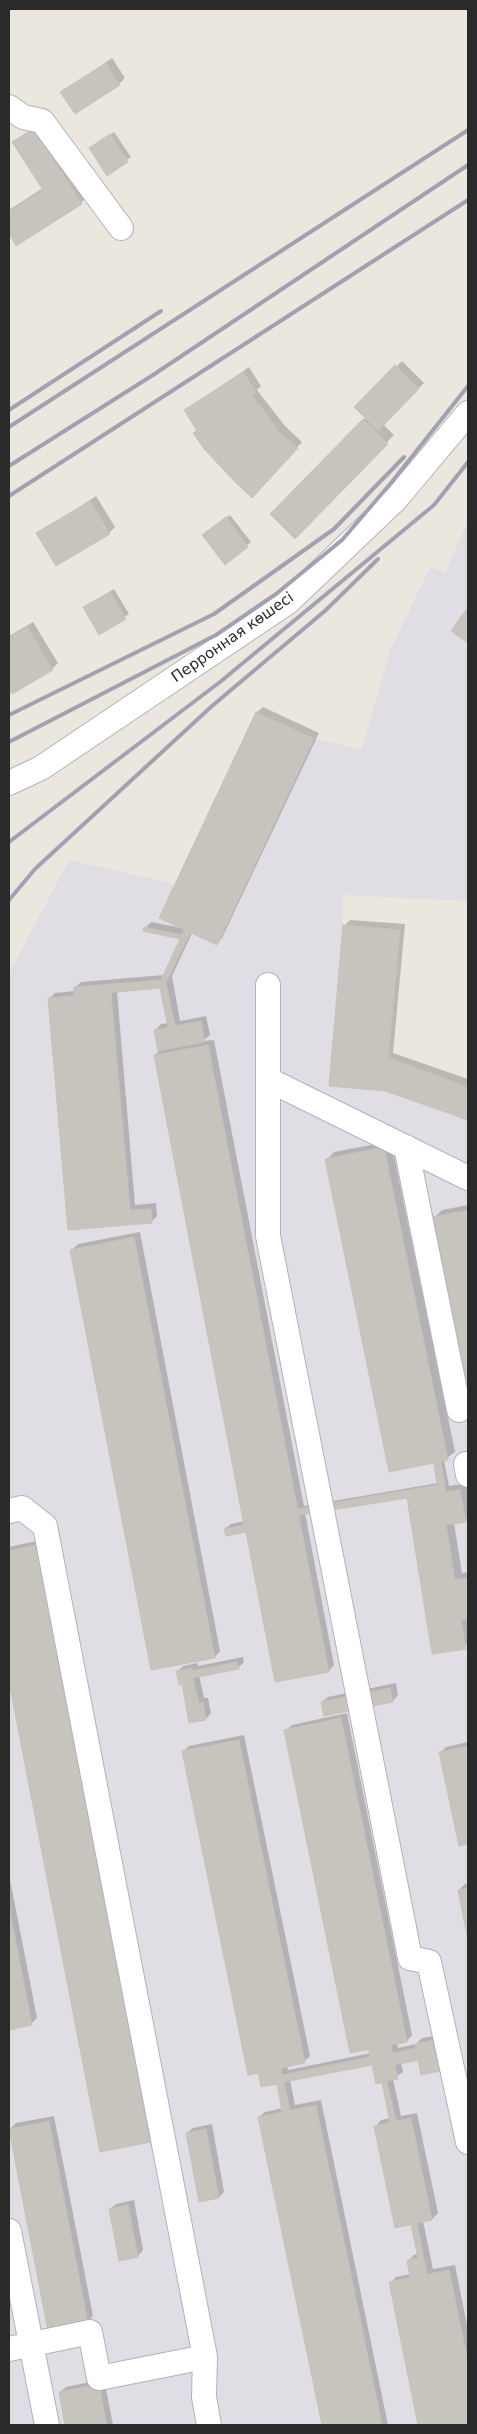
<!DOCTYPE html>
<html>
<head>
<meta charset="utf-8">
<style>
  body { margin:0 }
  #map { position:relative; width:477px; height:2434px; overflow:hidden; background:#ebe7de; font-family:"DejaVu Sans",sans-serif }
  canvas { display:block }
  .frame { position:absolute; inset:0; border:10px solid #2a2a2a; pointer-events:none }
</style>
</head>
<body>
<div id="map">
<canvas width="477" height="2434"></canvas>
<div class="frame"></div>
</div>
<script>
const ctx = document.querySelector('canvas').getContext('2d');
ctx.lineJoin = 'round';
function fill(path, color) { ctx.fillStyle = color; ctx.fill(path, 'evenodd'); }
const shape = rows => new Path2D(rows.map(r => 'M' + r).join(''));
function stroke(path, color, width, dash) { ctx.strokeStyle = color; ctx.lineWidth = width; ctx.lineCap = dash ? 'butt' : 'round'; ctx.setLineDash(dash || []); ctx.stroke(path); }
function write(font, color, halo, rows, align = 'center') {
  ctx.font = font + ' "DejaVu Sans",sans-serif'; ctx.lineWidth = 4; ctx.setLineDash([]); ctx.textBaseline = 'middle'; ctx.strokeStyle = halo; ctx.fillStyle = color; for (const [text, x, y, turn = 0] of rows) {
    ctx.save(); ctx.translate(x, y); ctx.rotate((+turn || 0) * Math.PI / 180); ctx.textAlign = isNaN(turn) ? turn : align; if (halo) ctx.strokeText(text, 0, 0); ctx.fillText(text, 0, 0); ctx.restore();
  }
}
fill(shape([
  [468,520,468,901,343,895,343,925,400,930,388,1058,468,1087,468,2425,9,2425,9,973,69,860,175,884,256,712,314,739,362,749,390,651,430,567,445,573]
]), '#e0dee4');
fill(shape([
  [112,58,125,78,119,84,62,92],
  [41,122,88,195,81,203,17,244,9,232,9,210,43,188,14,142],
  [114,132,131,157,107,174,90,148],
  [402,361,424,383,383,424,394,435,295,537,271,514,366,417,356,407],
  [249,367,261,386,257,390,285,426,302,442,258,490,198,430,185,411],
  [96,496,115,527,109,533,38,534],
  [230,515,251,542,225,563,208,532],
  [114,589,129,614,100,633,84,608],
  [33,622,58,663,52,669,9,687,9,636],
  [263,707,319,733,222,938,216,944,192,933,172,976,180,1021,206,1016,210,1035,203,1041,214,1040,304,1506,438,1483,435,1462,326,1160,334,1152,391,1141,455,1452,444,1460,449,1486,468,1483,468,1517,465,1521,454,1523,462,1573,468,1572,468,1645,465,1647,411,1496,305,1513,334,1665,329,1671,247,1531,225,1529,231,1524,245,1521,155,1055,159,1051,155,1030,161,1024,168,1023,161,987,117,991,135,1205,156,1203,157,1216,151,1222,69,1229,49,999,55,993,75,991,75,988,81,982,164,975,182,938,145,928,151,922,182,928,160,917,257,712],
  [350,920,405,924,393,1053,468,1079,468,1119,386,1089,344,926],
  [468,1205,468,1383,434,1218,442,1210],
  [140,1232,220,1651,215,1657,72,1250,78,1244],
  [46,1539,101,2150,9,1676,9,1547],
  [243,1657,244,1662,238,1668,199,1675,204,1698,208,1698,211,1713,206,1719,178,1671,183,1666,197,1663,198,1666],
  [396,1683,398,1695,393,1701,322,1702,328,1697],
  [347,1713,412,2035,407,2041,397,2042,398,2048,416,2044,422,2038,444,2034,419,2059,401,2062,403,2072,393,2079,401,2116,417,2113,438,2213,432,2219,423,2221,433,2269,455,2265,468,2330,468,2425,420,2425,390,2283,396,2277,411,2274,408,2261,414,2255,419,2254,412,2223,376,2126,381,2120,391,2118,383,2081,373,2063,290,2080,295,2105,321,2100,388,2425,323,2425,259,2117,265,2112,283,2108,278,2082,262,2086,183,1752,189,1746,244,1735,310,2056,304,2062,287,2066,288,2070,371,2053,286,1730,292,1725],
  [468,1742,468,1843,460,1845,441,1752,446,1747],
  [9,1874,37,2018,31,2024,9,2029],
  [465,1884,468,1884,468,1934,459,1890],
  [54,2116,93,2316,87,2322,10,2129,16,2123],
  [212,2124,224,2192,219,2197,187,2133,193,2128],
  [134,2200,143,2250,138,2256,110,2209,116,2204],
  [104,2379,113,2425,66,2425,60,2392,66,2387]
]), '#0003');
const building = shape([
  [106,63,120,85,75,114,60,92,106,63],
  [33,129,82,204,16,246,9,234,9,212,43,190,12,142,33,129],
  [110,134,128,162,107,176,89,148,110,134],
  [395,365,419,389,378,431,354,407,395,365],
  [243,372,256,392,197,431,184,410,243,372],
  [252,395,279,432,234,481,205,450,193,433,252,395],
  [363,419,388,444,295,539,270,514,363,419],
  [279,432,298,448,252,498,234,481,279,432],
  [90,501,110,534,56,566,36,533,90,501],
  [226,517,248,547,225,565,202,535,226,517],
  [110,592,126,619,99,635,83,607,110,592],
  [468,607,468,643,451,631,468,607],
  [27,627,53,670,12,694,9,688,9,638,27,627],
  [256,712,314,739,217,945,159,918,256,712],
  [343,925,400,930,385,1091,329,1086,343,925],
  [144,927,182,935,184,930,190,933,166,983,175,1026,168,1027,160,988,74,996,74,987,161,980,180,939,143,931,144,927],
  [111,992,130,1210,151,1209,152,1223,68,1230,48,998,111,992],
  [201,1021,205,1042,158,1051,154,1030,201,1021],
  [208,1045,329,1672,275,1682,246,1532,226,1536,224,1529,244,1525,154,1055,208,1045],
  [388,1058,468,1087,468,1120,385,1091,388,1058],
  [384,1147,448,1460,389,1472,325,1159,384,1147],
  [468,1210,468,1389,433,1217,468,1210],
  [134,1237,215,1658,151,1670,70,1250,134,1237],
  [441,1462,446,1492,299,1515,298,1509,437,1485,434,1463,441,1462],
  [460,1490,466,1522,446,1525,455,1580,468,1578,468,1619,461,1620,466,1649,432,1654,407,1498,460,1490],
  [40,1544,156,2141,100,2152,9,1682,9,1551,40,1544],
  [237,1662,239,1669,193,1678,199,1703,203,1703,206,1720,189,1723,182,1684,179,1685,176,1671,192,1668,192,1671,237,1662],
  [390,1688,393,1702,324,1716,321,1702,390,1688],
  [341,1718,407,2042,350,2053,284,1730,341,1718],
  [239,1740,305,2063,248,2075,182,1751,239,1740],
  [468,1746,468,1844,459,1846,439,1752,468,1746],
  [468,1888,468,1940,458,1890,468,1888],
  [9,1907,32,2025,9,2030,9,1907],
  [438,2039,445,2070,421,2075,418,2060,395,2065,398,2079,387,2081,396,2121,390,2122,382,2083,376,2084,372,2065,284,2082,290,2110,282,2112,277,2084,261,2087,258,2073,281,2068,282,2075,370,2057,369,2049,391,2045,393,2053,416,2048,415,2044,438,2039],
  [316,2105,382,2425,322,2425,258,2117,316,2105],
  [411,2118,432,2220,395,2228,374,2126,411,2118],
  [49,2121,88,2323,48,2331,9,2129,49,2121],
  [206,2129,219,2198,199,2202,186,2133,206,2129],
  [128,2205,138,2257,119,2261,109,2209,128,2205],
  [417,2223,427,2274,410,2278,407,2260,418,2258,411,2224,417,2223],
  [449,2270,468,2362,468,2425,418,2425,389,2282,449,2270],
  [99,2384,107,2425,65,2425,59,2392,99,2384]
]);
fill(building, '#c6c4bd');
stroke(building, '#c6c3b8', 1);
const minor = shape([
  [9,107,23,117,42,121,121,228],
  [9,783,41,768,288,602,396,499,468,413],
  [268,985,268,1236,410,1958,429,1962,468,2142],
  [269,1080,468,1178],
  [406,1147,459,1410],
  [468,1464,466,1464,468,1475],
  [9,1511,22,1508,45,1526,205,2357,204,2397,209,2425],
  [9,2231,47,2425],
  [9,2349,90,2332,99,2378,205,2357]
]);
stroke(minor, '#b1b2bc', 26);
stroke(minor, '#fff', 24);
stroke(shape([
  [9,410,161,311],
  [9,427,468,130],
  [9,466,153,375,468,165],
  [9,496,468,200],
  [9,715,214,614,334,529,404,457],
  [9,742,216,635,276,594,342,540,391,483,468,386],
  [9,842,220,682,434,505,468,462],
  [9,900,35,869,212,706,326,610,378,559]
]), '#a1a1b2', 4);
write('15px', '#2a2a2a', '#fff', [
  ["Перронная көшесі",233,638,-35]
]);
</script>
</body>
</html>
